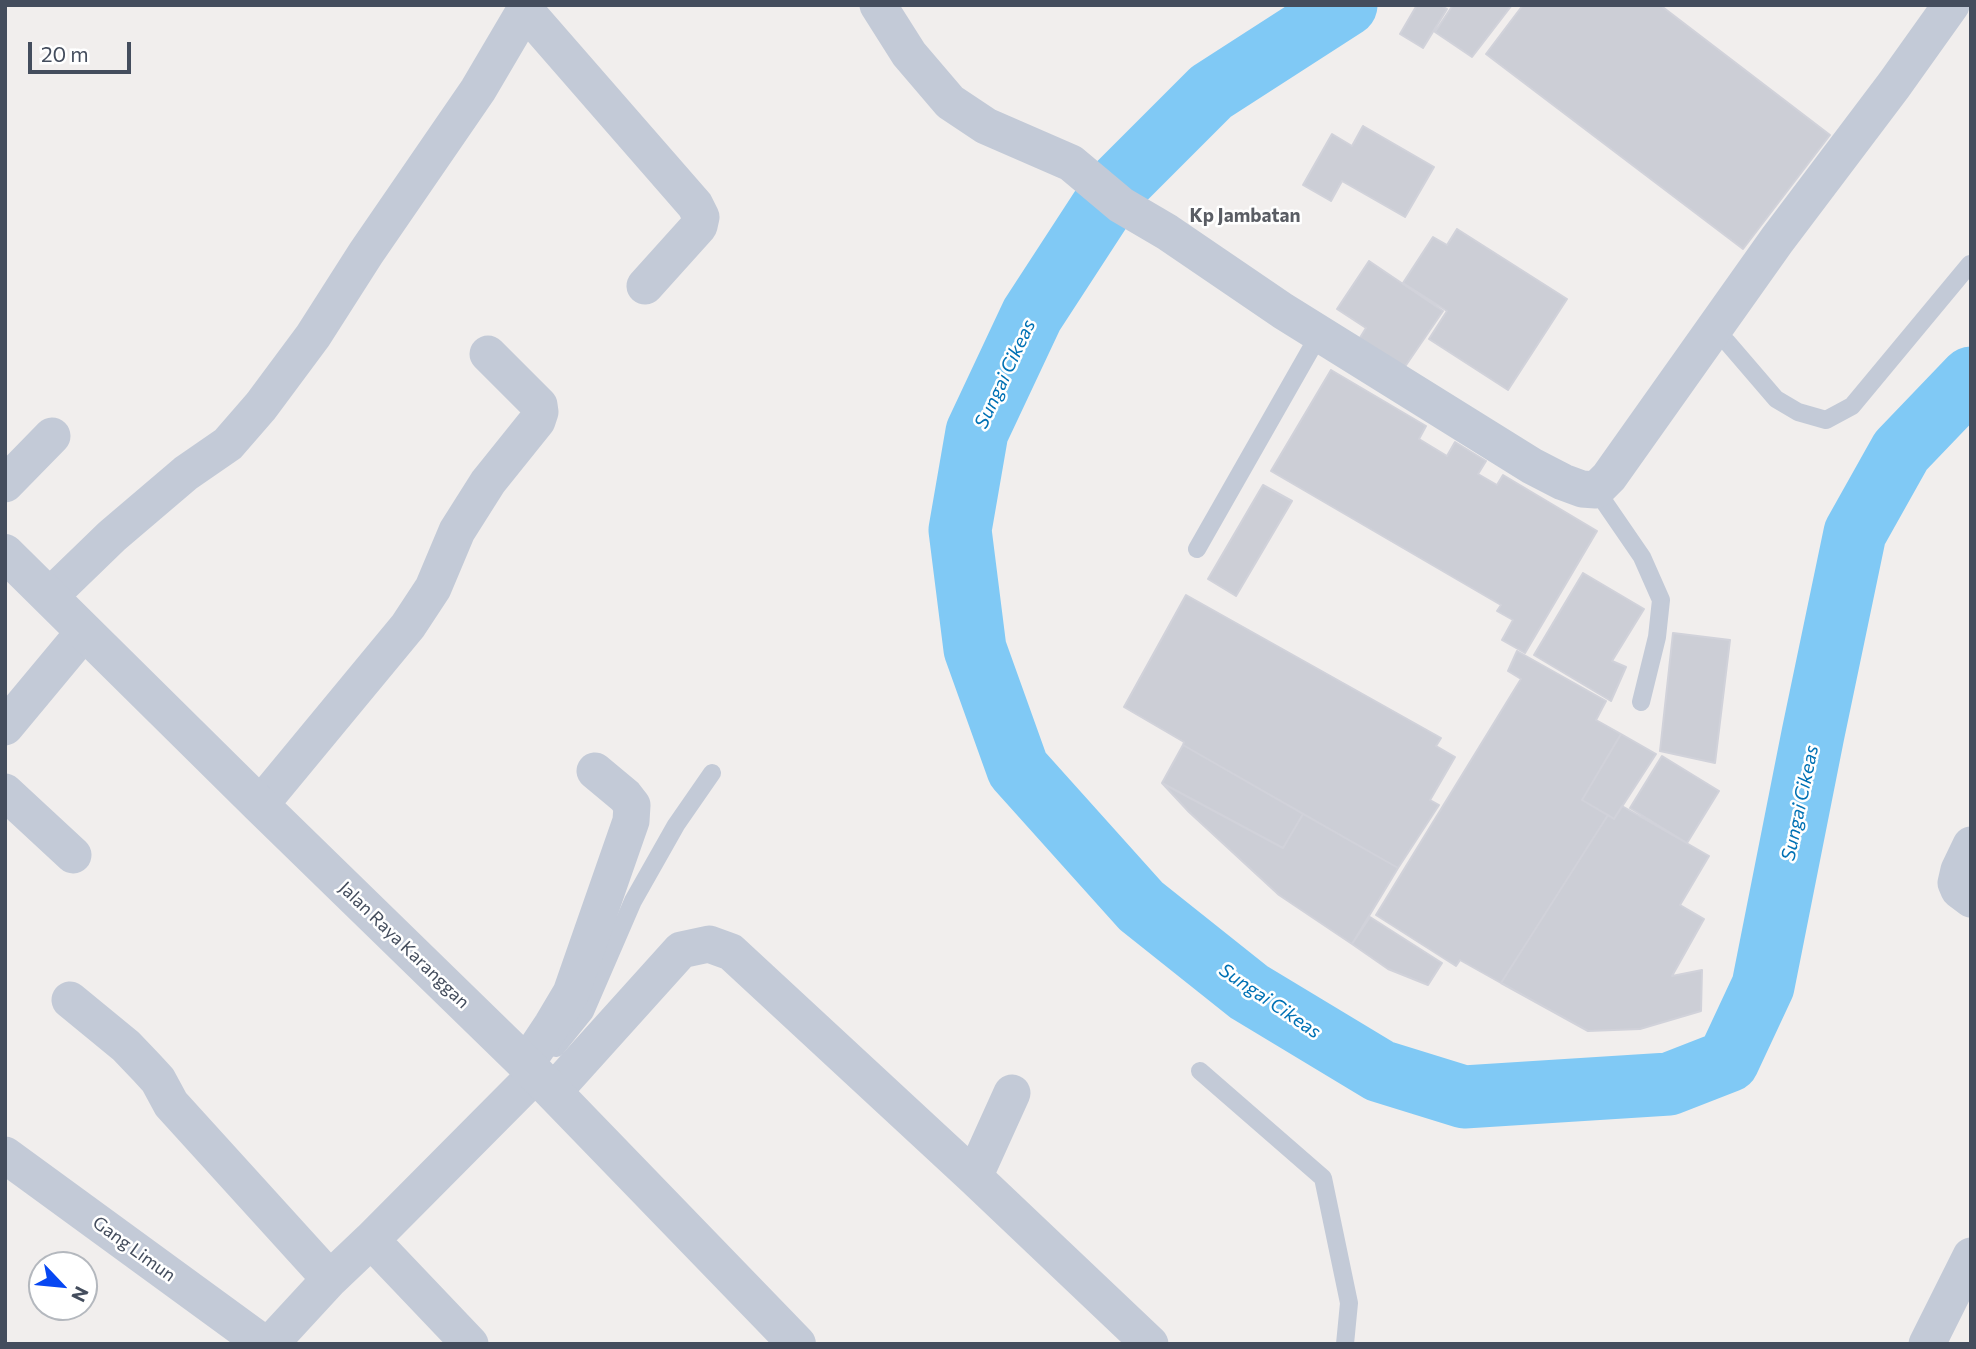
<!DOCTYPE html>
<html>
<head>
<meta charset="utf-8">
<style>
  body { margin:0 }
  #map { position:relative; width:1976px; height:1349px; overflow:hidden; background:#f1eeed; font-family:Commissioner,sans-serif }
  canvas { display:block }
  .frame { position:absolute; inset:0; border:7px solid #444d5d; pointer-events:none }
  .north { position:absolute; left:28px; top:1251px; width:70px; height:70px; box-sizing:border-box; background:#fff; border:2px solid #b4b8be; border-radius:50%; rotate:116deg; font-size:19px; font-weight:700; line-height:28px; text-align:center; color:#444d5d }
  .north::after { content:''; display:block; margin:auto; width:24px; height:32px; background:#0747f2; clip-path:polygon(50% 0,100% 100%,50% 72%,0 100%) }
  .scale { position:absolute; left:28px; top:42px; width:103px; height:32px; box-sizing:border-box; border:4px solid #444d5d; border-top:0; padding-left:9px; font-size:21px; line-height:24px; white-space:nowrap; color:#444d5d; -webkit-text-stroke:5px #fff; paint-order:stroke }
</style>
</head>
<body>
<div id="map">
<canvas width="1976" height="1349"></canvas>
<div class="frame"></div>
<div class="north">N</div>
<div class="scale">20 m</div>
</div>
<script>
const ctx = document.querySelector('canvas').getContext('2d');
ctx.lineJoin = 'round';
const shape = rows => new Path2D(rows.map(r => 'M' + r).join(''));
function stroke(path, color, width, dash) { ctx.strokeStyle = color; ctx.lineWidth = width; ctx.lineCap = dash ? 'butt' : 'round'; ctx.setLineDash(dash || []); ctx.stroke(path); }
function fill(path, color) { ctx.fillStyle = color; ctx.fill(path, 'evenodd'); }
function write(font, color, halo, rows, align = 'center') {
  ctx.font = font + ' Commissioner,sans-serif'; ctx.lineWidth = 5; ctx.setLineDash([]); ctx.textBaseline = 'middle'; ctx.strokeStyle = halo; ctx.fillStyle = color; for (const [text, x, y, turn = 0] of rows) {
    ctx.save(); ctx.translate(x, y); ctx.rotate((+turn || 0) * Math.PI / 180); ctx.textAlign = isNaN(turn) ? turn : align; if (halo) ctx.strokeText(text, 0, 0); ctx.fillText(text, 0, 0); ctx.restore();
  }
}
stroke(shape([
  [1346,5,1211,92,1114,189,1032,315,977,432,960,530,975,649,1018,769,1141,906,1249,992,1380,1071,1464,1097,1669,1084,1728,1061,1763,986,1813,734,1855,533,1901,451,1971,378]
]), '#80c9f5', 63);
const building = shape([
  [1417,5,1440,5,1447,9,1423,48,1400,34,1417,5],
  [1453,5,1512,5,1472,57,1435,32,1453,5],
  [1523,5,1660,5,1830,135,1743,249,1486,54,1523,5],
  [1363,126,1434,167,1405,217,1342,181,1331,201,1303,185,1332,134,1352,146,1363,126],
  [1457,229,1567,299,1508,390,1429,339,1447,311,1403,283,1433,237,1447,245,1457,229],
  [1369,261,1443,311,1402,371,1358,341,1366,328,1337,309,1369,261],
  [1331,370,1426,426,1419,439,1447,456,1455,442,1486,461,1478,474,1497,485,1503,475,1597,531,1525,653,1502,640,1513,620,1497,611,1501,605,1271,471,1331,370],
  [1263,485,1292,501,1236,596,1208,579,1263,485],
  [1583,573,1644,609,1612,661,1626,667,1611,701,1534,655,1583,573],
  [1186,595,1441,738,1436,746,1455,757,1430,800,1439,805,1398,868,1183,745,1184,742,1124,707,1186,595],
  [1673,633,1730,640,1715,763,1660,751,1673,633],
  [1517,651,1606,701,1596,720,1621,734,1582,800,1608,815,1501,983,1460,960,1456,966,1376,915,1521,679,1508,671,1517,651],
  [1621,734,1656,754,1614,819,1582,800,1621,734],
  [1183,745,1303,814,1283,848,1162,783,1183,745],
  [1662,756,1719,791,1687,843,1630,808,1662,756],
  [1162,783,1283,848,1303,814,1398,868,1352,944,1279,895,1189,812,1162,783],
  [1622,806,1709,856,1680,905,1704,919,1672,976,1702,970,1701,1011,1640,1029,1588,1031,1501,983,1608,815,1614,819,1622,806],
  [1370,917,1442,963,1428,985,1388,969,1352,944,1370,917]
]);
fill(building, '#ccced6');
stroke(building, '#d1d2da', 2);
stroke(shape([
  [1711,333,1727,342,1776,399,1798,412,1826,420,1852,406,1970,264],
  [1596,490,1642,557,1661,600,1657,637,1641,702],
  [1197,549,1320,333],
  [556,1048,585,1012,633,901,676,825,712,773],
  [1200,1071,1323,1178,1349,1303,1345,1344]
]), '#c3cad7', 18);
stroke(shape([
  [878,5,909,54,950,102,986,126,1071,163,1121,205,1167,232,1283,311,1532,466,1563,482,1582,489,1596,490,1609,477,1777,240,1894,85,1951,5],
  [525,10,695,205,701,217,699,226,645,286],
  [5,484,52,436],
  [50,596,112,536,186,473,228,444,261,406,313,336,366,253,478,90,528,5],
  [5,727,84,632],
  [5,792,73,855],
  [260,805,408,626,433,588,457,531,488,482,537,421,540,412,539,405,488,354],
  [1971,845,1959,870,1956,883,1959,890,1971,899],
  [70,1000,126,1046,147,1068,158,1080,171,1104,330,1279],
  [526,1064,552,1025,571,993,631,821,632,805,625,796,595,771],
  [553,1092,681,950,709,944,731,952,974,1177,1150,1344],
  [5,1155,264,1344],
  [974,1177,1012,1093],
  [371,1240,470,1344],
  [270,1344,330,1279,371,1240,536,1074],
  [1927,1344,1971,1256]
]), '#c3cad7', 37);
stroke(shape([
  [5,553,260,805,526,1064,797,1344]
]), '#c3cad7', 38);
write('18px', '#444d5d', '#fff', [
  ["Jalan Raya Karanggan",404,945,44],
  ["Gang Limun",134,1249,36]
]);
write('bold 19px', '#5a5d64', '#fff', [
  ["Kp Jambatan",1245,216]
]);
write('italic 19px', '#0071b4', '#fff', [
  ["Sungai Cikeas",1005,374,-65],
  ["Sungai Cikeas",1800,803,-78],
  ["Sungai Cikeas",1270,1001,34]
]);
</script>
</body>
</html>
